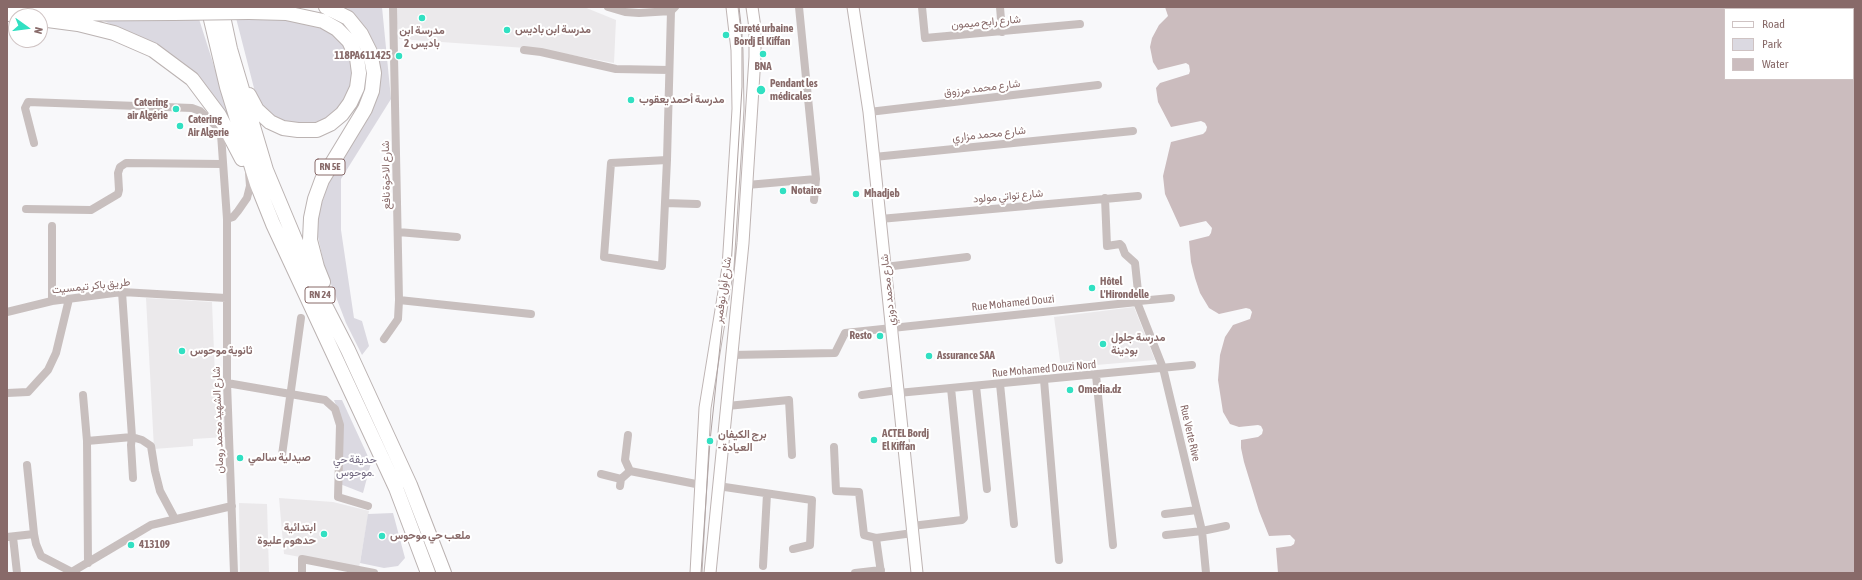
<!DOCTYPE html>
<html>
<head>
<meta charset="utf-8">
<style>
  body { margin:0 }
  #map { position:relative; width:1862px; height:580px; overflow:hidden; background:#f8f8fa; font-family:"Asap Condensed",sans-serif }
  canvas { display:block }
  .frame { position:absolute; inset:0; border:8px solid #886a69; pointer-events:none }
  .legend { position:absolute; left:1724px; top:8px; width:130px; height:72px; box-sizing:border-box; background:#fff; border:1px solid #cfc3c3; margin:0; padding:5px 7px; list-style:none; font-size:12px; color:#886a69 }
  .legend li { display:flex; align-items:center; gap:8px; height:20px }
  .legend b { width:20px; border:1px solid #cfc3c3 }
  .north { position:absolute; left:8px; top:8px; width:40px; height:40px; box-sizing:border-box; background:#fff; border:1px solid #cfc3c3; border-radius:50%; rotate:104deg; font-size:11px; font-weight:700; line-height:16px; text-align:center; color:#886a69 }
  .north::after { content:''; display:block; margin:auto; width:14px; height:18px; background:#31e0c2; clip-path:polygon(50% 0,100% 100%,50% 72%,0 100%) }
</style>
</head>
<body>
<div id="map">
<canvas width="1862" height="580"></canvas>
<div class="frame"></div>
<ul class="legend">
<li><b style="height:5px;background:#fff"></b>Road</li>
<li><b style="height:11px;background:#dbd9e1"></b>Park</li>
<li><b style="height:11px;background:#cbbcbe"></b>Water</li>
</ul>
<div class="north">N</div>
</div>
<script>
const ctx = document.querySelector('canvas').getContext('2d');
ctx.lineJoin = 'round';
function fill(path, color) { ctx.fillStyle = color; ctx.fill(path, 'evenodd'); }
const shape = rows => new Path2D(rows.map(r => 'M' + r).join(''));
function stroke(path, color, width, dash) { ctx.strokeStyle = color; ctx.lineWidth = width; ctx.lineCap = dash ? 'butt' : 'round'; ctx.setLineDash(dash || []); ctx.stroke(path); }
function write(font, color, halo, rows, align = 'center') {
  ctx.font = font + ' "Asap Condensed",Vazirmatn,sans-serif'; ctx.lineWidth = 4; ctx.setLineDash([]); ctx.textBaseline = 'middle'; ctx.strokeStyle = halo; ctx.fillStyle = color; for (const [text, x, y, turn = 0] of rows) {
    ctx.save(); ctx.translate(x, y); ctx.rotate((+turn || 0) * Math.PI / 180); ctx.textAlign = isNaN(turn) ? turn : align; if (halo) ctx.strokeText(text, 0, 0); ctx.fillText(text, 0, 0); ctx.restore();
  }
}
fill(shape([
  [395,7,584,7,616,20,614,63,540,49,399,39],
  [146,298,212,302,216,401,224,406,226,437,193,439,193,446,154,449],
  [1134,307,1155,360,1061,368,1054,317],
  [279,498,333,502,369,511,359,568,284,554],
  [239,503,267,504,269,573,240,573]
]), '#ebe9eb');
fill(shape([
  [344,7,382,7,391,99,341,179,341,230,354,318,362,321,369,346,362,355,346,323,333,289,325,269,318,237,318,214,330,179,366,118,371,41,363,25,350,10],
  [236,18,307,21,338,35,350,54,353,79,346,101,327,119,304,125,282,121,264,111,255,92],
  [100,19,199,19,229,113,225,114,189,70,171,54],
  [334,400,342,400,371,463,363,493,340,484,339,413],
  [393,513,405,558,398,566,384,568,360,563,368,514]
]), '#dbd9e1');
fill(shape([
  [1165,7,1855,7,1855,573,1278,573,1276,548,1291,546,1294,544,1295,540,1290,535,1269,536,1259,511,1244,462,1241,448,1241,440,1258,437,1262,434,1263,430,1261,426,1258,425,1239,427,1230,424,1223,412,1218,380,1220,355,1225,337,1233,325,1250,319,1252,312,1250,309,1246,308,1219,314,1209,308,1200,293,1195,278,1191,262,1189,241,1209,236,1211,233,1212,228,1206,221,1180,227,1165,194,1163,176,1171,142,1203,134,1206,131,1207,127,1205,123,1201,121,1171,127,1158,102,1156,88,1160,83,1189,74,1190,71,1189,65,1186,63,1158,70,1153,62,1150,47,1152,38,1159,25,1168,16],
  [1725,9,1853,9,1853,79,1725,79]
]), '#cbbcbe');
const secondary = shape([
  [853,7,869,112,917,573],
  [696,573,705,408,728,267,736,143,738,109,737,50,732,7],
  [710,573,743,243,755,57,755,28,752,7]
]);
const highway = shape([
  [208,7,227,87,257,184,273,224,396,488,428,573],
  [221,7,230,49,266,170,312,280,348,350,410,485,444,573],
  [7,14,174,13],
  [40,19,78,24,114,33,153,50,192,79,219,115,242,159],
  [249,95,257,110,270,122,283,128,298,130,317,130,330,124,342,114,350,103,357,88,359,73,357,58,349,41,337,29,323,21,286,13,249,12],
  [323,282,317,267,310,240,311,218,315,199,322,180,365,109,372,91,374,73,370,52,361,34,348,18,326,7]
]);
stroke(secondary, '#beb4b3', 13);
stroke(highway, '#bbb3b2', 16);
stroke(shape([
  [608,7,625,12,639,13,671,11,675,7],
  [799,7,816,179,814,200],
  [922,7,925,38,1080,24],
  [1000,7,1002,32],
  [524,50,541,52,616,69,669,70],
  [869,112,1098,85],
  [34,143,25,108,28,102,192,108,200,111,215,125,221,134,227,219,227,383,234,573],
  [874,157,1133,131],
  [667,160,611,163,604,257,662,266,667,160,671,11],
  [747,185,816,179],
  [1105,198,1107,246,1120,244,1122,246,1125,254,1135,263,1139,301,1137,302],
  [665,203,697,204],
  [26,209,91,210,118,194,119,190,118,173,120,167,126,163,222,164],
  [227,219,233,217,238,211,247,198,250,186,249,173],
  [880,219,1138,196],
  [398,232,457,237],
  [885,267,967,257],
  [122,292,132,437,131,445,133,478],
  [399,300,531,314],
  [52,301,52,226],
  [1139,301,1171,298],
  [1137,302,1163,368,1202,531,1206,573],
  [7,312,52,301,122,292,226,298],
  [384,339,398,319,399,300,393,7],
  [731,355,835,353,845,333,1137,302],
  [1096,375,1113,545],
  [1044,380,1059,560],
  [227,383,325,400,335,409,340,425,338,497,368,506],
  [1000,384,1014,524],
  [976,386,987,489],
  [7,393,28,392,48,370,56,353,69,299],
  [898,393,1192,365],
  [83,395,87,441,88,563],
  [862,395,898,390],
  [727,406,789,400,792,455],
  [628,435,625,460,630,471],
  [87,441,132,437,142,440,151,446,155,471,160,491,175,519],
  [834,447,836,491,859,492,864,535,876,538,913,533],
  [282,455,301,318],
  [27,465,34,534],
  [601,474,621,479],
  [620,486,621,479,630,471,701,485],
  [718,486,812,500,810,545,793,549],
  [1165,514,1197,510],
  [912,526,962,520,964,518,951,388],
  [1166,535,1202,531,1226,526],
  [7,537,34,534,36,544,41,556,72,572],
  [13,537,17,573],
  [876,538,881,573],
  [763,566,767,494],
  [70,573,151,525,232,506],
  [302,573,302,559,374,573],
  [855,573,881,570]
]), '#c8bfbe', 8);
stroke(secondary, '#fff', 11);
stroke(highway, '#fff', 14);
stroke(shape([
  [701,573,710,441,722,327,731,267,742,87,742,34,739,7]
]), '#afa3a2', 1);
const highwayBridge = shape([
  [174,13,249,12]
]);
stroke(highwayBridge, '#bbb3b2', 16, []);
stroke(highwayBridge, '#fff', 14);
for (const [x, y, r, color] of [
  [422,18,4,"#31e0c2"],
  [507,30,4,"#31e0c2"],
  [726,35,4,"#31e0c2"],
  [763,54,4,"#31e0c2"],
  [399,56,4,"#31e0c2"],
  [761,90,5,"#31e0c2"],
  [631,100,4,"#31e0c2"],
  [176,109,4,"#31e0c2"],
  [180,126,4,"#31e0c2"],
  [783,191,4,"#31e0c2"],
  [856,194,4,"#31e0c2"],
  [1092,288,4,"#31e0c2"],
  [880,336,4,"#31e0c2"],
  [1103,344,4,"#31e0c2"],
  [182,351,4,"#31e0c2"],
  [929,356,4,"#31e0c2"],
  [1070,390,4,"#31e0c2"],
  [874,440,4,"#31e0c2"],
  [710,441,4,"#31e0c2"],
  [240,458,4,"#31e0c2"],
  [324,534,4,"#31e0c2"],
  [382,536,4,"#31e0c2"],
  [131,545,4,"#31e0c2"]
]) { const dot = new Path2D(); dot.arc(x, y, r, 0, 2 * Math.PI); ctx.fillStyle = color; ctx.fill(dot); stroke(dot, '#fff', 1.5); }
for (const [x, y, w] of [
  [330,167,30],
  [320,295,30]
]) { const box = new Path2D(); box.roundRect(x - w / 2, y - 8, w, 16, 3); ctx.fillStyle = '#fff'; ctx.fill(box); stroke(box, '#886a69', 1); }
write('bold 10px', '#886a69', null, [
  ["RN 5E",330,167],
  ["RN 24",320,295]
]);
write('11px', '#886a69', '#fff', [
  ["شارع رابح ميمون",986,22,-5],
  ["شارع محمد مرزوق",982,88,-7],
  ["شارع محمد مزاري",989,134,-6],
  ["شارع الاخوة نافع",386,175,-91],
  ["شارع تواتي مولود",1008,196,-5],
  ["طريق باكر تيمسيت",91,286,-6],
  ["شارع أول نوفمبر",723,290,-82],
  ["شارع محمد دوزي",888,290,-96],
  ["Rue Mohamed Douzi",1013,303,-6],
  ["Rue Mohamed Douzi Nord",1044,369,-5],
  ["شارع الشهيد محمد رومان",218,420,-92],
  ["Rue Verte Rive",1190,433,77]
]);
write('bold 11px', '#886a69', '#fff', [
  ["Sureté urbaine",734,29],
  ["Bordj El Kiffan",734,42],
  ["مدرسة ابن باديس",515,30],
  ["مدرسة ابن",422,31,"center"],
  ["باديس 2",422,44,"center"],
  ["118PA611425",391,56,"right"],
  ["BNA",763,67,"center"],
  ["Pendant les",770,84],
  ["médicales",770,97],
  ["مدرسة أحمد يعقوب",639,100],
  ["Catering",168,103,"right"],
  ["air Algérie",168,116,"right"],
  ["Catering",188,120],
  ["Air Algerie",188,133],
  ["Notaire",791,191],
  ["Mhadjeb",864,194],
  ["Hôtel",1100,282],
  ["L'Hirondelle",1100,295],
  ["Resto",872,336,"right"],
  ["مدرسة جلول",1111,338],
  ["بودينة",1111,351],
  ["ثانوية موحوس",190,351],
  ["Assurance SAA",937,356],
  ["Omedia.dz",1078,390],
  ["ACTEL Bordj",882,434],
  ["El Kiffan",882,447],
  ["برج الكيفان",718,435],
  ["- العيادة",718,448],
  ["صيدلية سالمي",248,458],
  ["ابتدائية",316,528,"right"],
  ["حدهوم عليوة",316,541,"right"],
  ["ملعب حي موحوس",390,536],
  ["413109",139,545]
], 'left');
write('11px', '#71687f', '#fff', [
  ["حديقة حي",355,460],
  ["موحوس.",355,473]
]);
</script>
</body>
</html>
